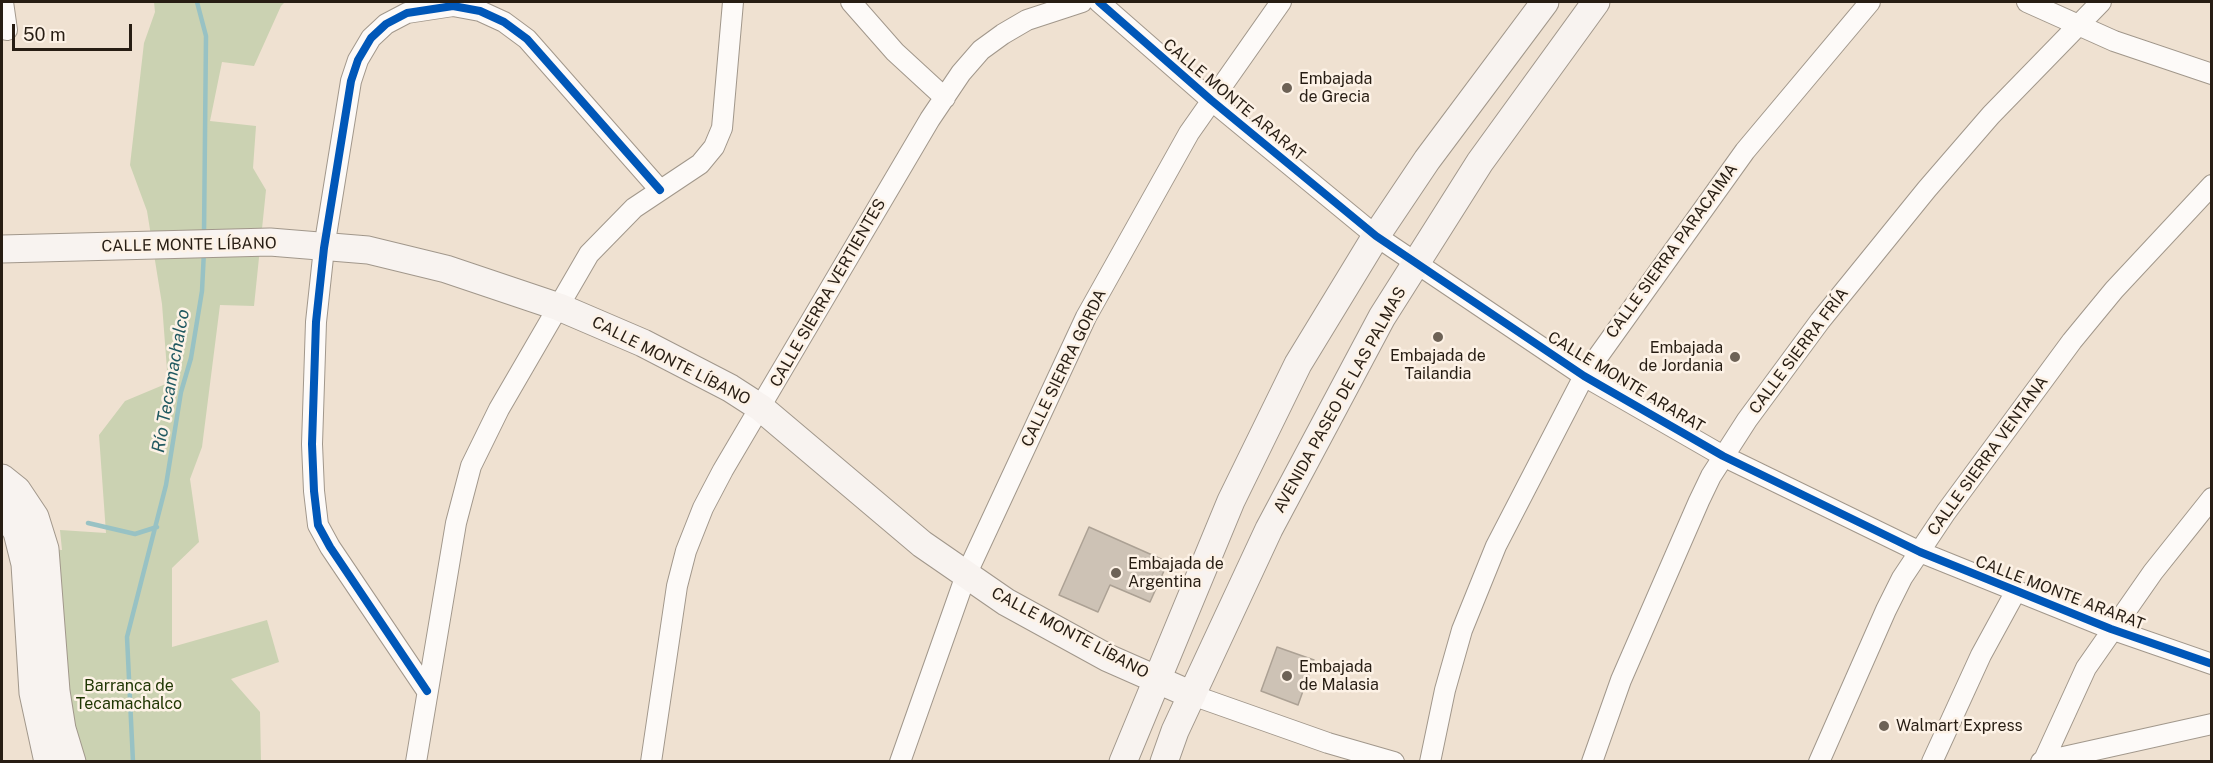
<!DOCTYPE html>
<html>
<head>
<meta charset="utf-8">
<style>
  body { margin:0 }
  #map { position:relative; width:2213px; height:763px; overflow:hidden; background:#efe1d1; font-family:"Public Sans",sans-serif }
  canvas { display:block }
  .frame { position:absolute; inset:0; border:3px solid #271d13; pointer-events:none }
  .scale { position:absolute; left:12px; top:24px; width:120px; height:27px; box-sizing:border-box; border:3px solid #271d13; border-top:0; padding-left:8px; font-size:18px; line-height:21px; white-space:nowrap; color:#271d13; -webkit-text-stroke:4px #fdf2e6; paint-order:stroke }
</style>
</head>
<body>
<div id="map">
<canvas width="2213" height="763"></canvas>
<div class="frame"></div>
<div class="scale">50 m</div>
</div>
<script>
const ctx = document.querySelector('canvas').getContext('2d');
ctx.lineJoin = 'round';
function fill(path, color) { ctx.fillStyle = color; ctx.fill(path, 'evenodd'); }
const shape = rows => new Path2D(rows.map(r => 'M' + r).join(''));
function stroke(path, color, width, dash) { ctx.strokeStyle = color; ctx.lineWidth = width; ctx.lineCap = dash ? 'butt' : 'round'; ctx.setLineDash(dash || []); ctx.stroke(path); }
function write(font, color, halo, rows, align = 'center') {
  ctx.font = font + ' "Public Sans",sans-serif'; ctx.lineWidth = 5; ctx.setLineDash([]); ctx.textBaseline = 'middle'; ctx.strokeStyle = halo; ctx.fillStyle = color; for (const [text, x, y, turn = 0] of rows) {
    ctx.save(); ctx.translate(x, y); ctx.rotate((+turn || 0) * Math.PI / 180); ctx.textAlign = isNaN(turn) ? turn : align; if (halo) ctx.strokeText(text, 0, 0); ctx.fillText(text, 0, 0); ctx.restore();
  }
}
fill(shape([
  [154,2,285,2,281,6,254,66,222,62,210,121,256,126,253,168,266,190,254,306,220,305,202,447,190,479,199,542,172,568,172,647,267,620,279,662,231,679,260,712,261,761,79,761,77,757,51,549,62,550,60,530,106,533,99,435,125,401,168,383,162,304,147,211,130,165,144,43,155,12]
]), '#cbd2b2');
stroke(shape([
  [197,2,206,36,204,234],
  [88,523,135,534,157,527],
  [133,762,127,637,166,485,181,392,191,358,202,291,204,251]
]), '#98c2c4', 4.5);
const building = shape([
  [1089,527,1168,562,1150,602,1110,585,1098,612,1059,595,1089,527],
  [1277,647,1314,660,1298,705,1261,691,1277,647]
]);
fill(building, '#cdc2b5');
stroke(building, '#aca194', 1.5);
const street = shape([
  [3,2,7,30],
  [851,2,895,52,945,98],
  [1099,2,1211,100,1376,236,1584,376,1723,456,1920,552,2111,629,2212,664],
  [2027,2,2114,41,2212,74],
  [427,691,330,547,318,525,314,491,312,444,316,322,324,248,351,81,358,60,371,38,386,24,407,13,453,6,480,11,504,22,527,39,660,190],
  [1192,695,1328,743,1394,762],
  [416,762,456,523,471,466,499,409,589,254,634,208,700,164,714,147,722,128,733,2],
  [651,762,677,586,686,551,703,508,723,470,930,119,961,73,981,50,1003,34,1027,20,1082,2],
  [900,762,966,575,1086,317,1189,133,1281,2],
  [1430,762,1445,690,1462,630,1496,546,1584,376,1745,151,1870,2],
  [1592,762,1621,680,1699,501,1711,476,1747,420,1820,321,1927,189,1991,115,2101,2],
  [1819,762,1886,610,1902,578,1946,512,2072,341,2114,290,2212,185],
  [1932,762,1981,655,2016,591],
  [2041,762,2212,724],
  [2043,762,2086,668,2153,572,2212,498]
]);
const secondary = shape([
  [2,249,270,242,368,250,446,269,559,307,643,343,730,388,761,408,922,544,1006,602,1108,658,1192,695],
  [2,478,17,490,35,517,45,549,56,691,62,729,72,762],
  [2,508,17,532,25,564,33,693,48,762],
  [1123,762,1231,501,1298,364,1376,236,1427,160,1545,2],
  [1164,762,1175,731,1269,529,1382,317,1480,162,1596,2]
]);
stroke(street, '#a1978b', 22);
stroke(secondary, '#a1978b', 29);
stroke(street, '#fdfaf8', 20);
stroke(secondary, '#f8f3f0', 27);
stroke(shape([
  [1099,2,1211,100,1376,236,1584,376,1723,456,1920,552,2111,629,2212,664],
  [427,691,330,547,318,525,314,491,312,444,316,322,324,248,351,81,358,60,371,38,386,24,407,13,453,6,480,11,504,22,527,39,660,190]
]), '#0057b8', 8);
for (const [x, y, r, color] of [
  [1287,88,6,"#6d6256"],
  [1438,337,6,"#6d6256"],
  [1735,357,6,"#6d6256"],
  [1116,573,6,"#6d6256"],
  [1287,676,6,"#6d6256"],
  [1884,726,6,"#6d6256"]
]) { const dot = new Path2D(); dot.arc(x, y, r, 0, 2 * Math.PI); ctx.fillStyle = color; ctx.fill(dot); stroke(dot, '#fdf2e6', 2); }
write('16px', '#271d13', '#fdf2e6', [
  ["Embajada",1299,79],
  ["de Grecia",1299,97],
  ["Embajada",1723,348,"right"],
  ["de Jordania",1723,366,"right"],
  ["Embajada de",1438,356,"center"],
  ["Tailandia",1438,374,"center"],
  ["Embajada de",1128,564],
  ["Argentina",1128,582],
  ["Embajada",1299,667],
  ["de Malasia",1299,685],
  ["Walmart Express",1896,726]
], 'left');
write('16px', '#271d13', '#fdf2e6', [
  ["CALLE MONTE ARARAT",1234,100,40],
  ["CALLE MONTE LÍBANO",189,245,-1],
  ["CALLE SIERRA PARACAIMA",1672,251,-54],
  ["CALLE SIERRA VERTIENTES",828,293,-60],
  ["CALLE SIERRA FRÍA",1799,351,-53],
  ["CALLE MONTE LÍBANO",671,361,27],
  ["CALLE SIERRA GORDA",1064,368,-64],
  ["CALLE MONTE ARARAT",1626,382,31],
  ["AVENIDA PASEO DE LAS PALMAS",1340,400,-61],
  ["CALLE SIERRA VENTANA",1988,456,-54],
  ["CALLE MONTE ARARAT",2060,593,21],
  ["CALLE MONTE LÍBANO",1070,633,28]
]);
write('16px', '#203704', '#fdf2e6', [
  ["Barranca de",129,686],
  ["Tecamachalco",129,704]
]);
write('italic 18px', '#215961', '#fdf2e6', [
  ["Río Tecamachalco",171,381,-80]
]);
</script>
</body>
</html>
